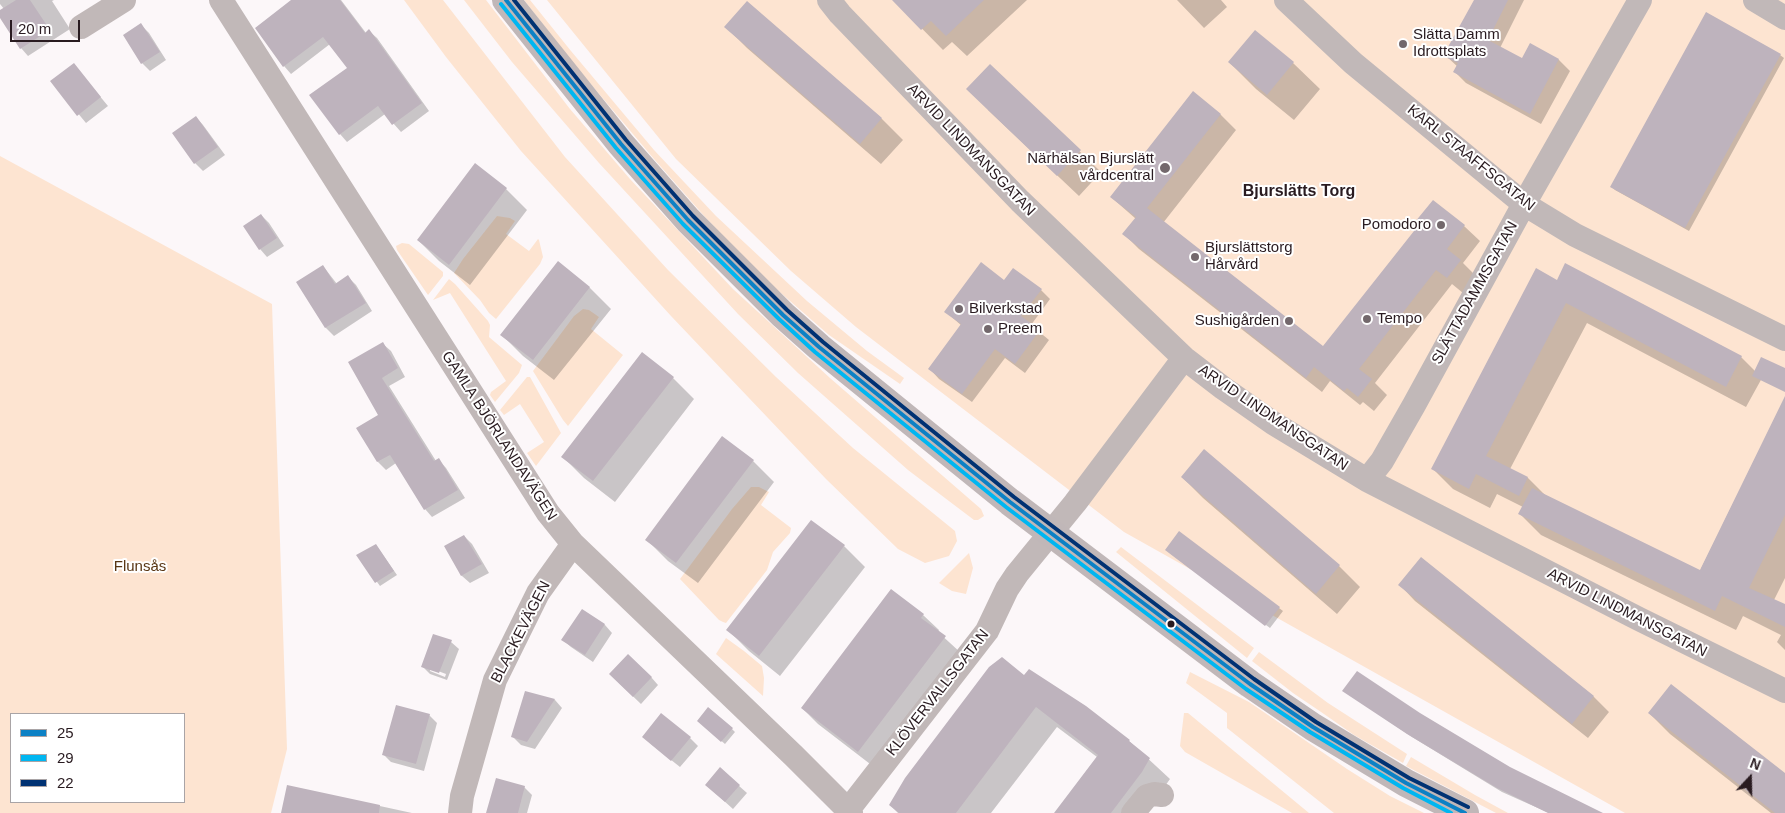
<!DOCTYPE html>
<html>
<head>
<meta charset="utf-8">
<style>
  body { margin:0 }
  #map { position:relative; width:1785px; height:813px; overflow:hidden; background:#fcf7f9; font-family:Helvetica,sans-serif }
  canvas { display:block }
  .legend { position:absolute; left:10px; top:713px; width:175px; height:90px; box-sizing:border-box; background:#fff; border:1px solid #a9a4a6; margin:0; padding:6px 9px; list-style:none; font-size:15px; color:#291b20 }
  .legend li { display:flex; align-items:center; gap:10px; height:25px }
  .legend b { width:25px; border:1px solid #a9a4a6 }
  .north { position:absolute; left:1725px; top:753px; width:50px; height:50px; -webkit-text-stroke:4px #fff; paint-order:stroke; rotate:21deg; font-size:14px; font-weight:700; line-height:20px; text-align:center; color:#291b20 }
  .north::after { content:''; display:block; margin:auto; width:18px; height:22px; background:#291b20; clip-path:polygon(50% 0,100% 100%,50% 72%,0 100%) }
  .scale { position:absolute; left:10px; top:20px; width:70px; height:22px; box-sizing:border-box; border:2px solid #291b20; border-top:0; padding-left:6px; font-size:15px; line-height:18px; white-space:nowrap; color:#291b20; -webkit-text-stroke:4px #fff; paint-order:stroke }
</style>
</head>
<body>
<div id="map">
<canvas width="1785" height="813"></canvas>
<ul class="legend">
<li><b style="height:6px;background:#0c81c5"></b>25</li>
<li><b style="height:6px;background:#00b6f1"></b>29</li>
<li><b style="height:6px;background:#003273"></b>22</li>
</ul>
<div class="north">N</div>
<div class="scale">20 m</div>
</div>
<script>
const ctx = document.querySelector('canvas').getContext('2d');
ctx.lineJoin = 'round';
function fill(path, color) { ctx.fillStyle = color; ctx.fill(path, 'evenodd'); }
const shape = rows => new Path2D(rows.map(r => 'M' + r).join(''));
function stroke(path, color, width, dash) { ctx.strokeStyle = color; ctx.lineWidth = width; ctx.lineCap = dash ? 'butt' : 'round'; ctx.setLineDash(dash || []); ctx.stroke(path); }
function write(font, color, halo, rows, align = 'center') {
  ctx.font = font + ' Helvetica,sans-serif'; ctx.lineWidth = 4; ctx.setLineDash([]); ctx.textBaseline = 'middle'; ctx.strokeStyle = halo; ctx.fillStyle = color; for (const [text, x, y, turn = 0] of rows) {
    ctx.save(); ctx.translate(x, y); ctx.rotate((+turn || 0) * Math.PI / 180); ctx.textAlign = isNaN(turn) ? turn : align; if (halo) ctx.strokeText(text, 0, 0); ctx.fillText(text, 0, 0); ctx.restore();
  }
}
fill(shape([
  [404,0,443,0,565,157,668,270,776,377,853,448,955,531,957,541,949,556,925,563,898,549,826,479,671,316,521,151,446,57],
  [464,0,486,0,570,109,630,179,733,289,830,378,981,509,984,516,978,520,974,520,908,470,798,373,738,314,599,163,512,62],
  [524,0,530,0,571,51,654,150,716,216,807,301,867,351,904,378,900,384,829,335,759,274,705,217,654,159,573,63],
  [547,0,1785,0,1785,813,1625,813,1124,532,856,327,791,271,676,159],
  [0,156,272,304,287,749,271,813,0,813],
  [11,714,184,714,184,802,11,802],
  [497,216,510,218,515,221,506,234,529,251,538,239,539,240,543,257,540,264,496,319,489,313,480,300,454,273,463,259],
  [402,243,409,244,443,272,443,276,428,295,397,250,396,246],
  [449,279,455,284,488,321,490,325,489,337,522,365,519,373,495,402,490,395,491,392,506,381,450,293,433,300],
  [583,309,589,310,599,317,591,329,623,355,568,426,563,420,533,371,574,316],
  [527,377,530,377,561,433,536,466,527,453,544,442,520,404,504,415,500,410],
  [751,487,759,487,769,492,761,505,791,528,790,533,773,552,767,570,726,623,723,622,719,620,680,579,732,509],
  [1121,547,1254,648,1247,658,1116,552],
  [969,553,973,568,966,594,952,591,939,583],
  [726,638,744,651,762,666,764,678,763,696,716,654],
  [1259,652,1328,703,1407,754,1403,763,1354,735,1324,714,1293,693,1252,661],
  [1190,672,1249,702,1347,769,1390,796,1424,813,1334,813,1227,728,1227,713,1186,683],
  [1184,713,1188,713,1309,813,1292,813,1185,752,1180,746],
  [1411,757,1475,795,1508,813,1496,813,1406,766]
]), '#fde4d1');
fill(shape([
  [0,0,54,0,52,1,70,29,28,56,21,48,0,16,0,11,4,9,0,4],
  [293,0,341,0,366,33,369,31,377,38,429,111,401,132,385,114,347,142,340,134,348,68,330,44,291,74,284,66],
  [894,0,1027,0,967,56,952,42,943,50],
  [1177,0,1221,0,1227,7,1204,28],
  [1475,0,1524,0,1500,48,1522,60,1531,45,1559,60,1570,71,1541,124,1466,83,1455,72,1458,67,1445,55],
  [747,3,882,119,903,140,881,164,747,48,726,27],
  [141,25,149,33,166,60,150,71,142,63],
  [1255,31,1293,63,1320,89,1294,120,1256,89,1229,62],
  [1780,55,1784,58,1689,231,1615,190,1611,186],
  [74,65,108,106,86,123,52,82],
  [990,65,1101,172,1079,196,988,110],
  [1193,93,1221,115,1236,130,1163,223,1324,348,1415,231,1433,201,1464,226,1480,241,1463,263,1476,276,1463,293,1452,284,1375,383,1387,395,1374,411,1363,402,1360,405,1330,381,1322,392,1139,249,1124,234,1136,219,1111,197],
  [196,117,203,125,225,155,203,171,195,163],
  [506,189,527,210,470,285,439,261,418,240],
  [261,215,269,223,284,246,267,257,260,249],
  [558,263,590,288,611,309,554,380,523,356,502,335],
  [323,266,337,284,348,277,356,285,372,311,334,336,326,328,297,282],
  [1557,281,1741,357,1762,378,1746,407,1587,323,1510,469,1528,478,1546,496,1700,571,1785,398,1785,578,1774,600,1785,605,1785,650,1777,642,1781,635,1743,616,1736,630,1541,535,1520,514,1523,507,1497,494,1490,508,1453,489,1432,468],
  [1005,282,1041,290,1050,299,1031,325,1049,340,1025,373,1005,358,972,402,939,379,930,369,962,326,946,312],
  [383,344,391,351,405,377,389,386,436,461,439,460,446,468,465,498,432,517,425,509,396,463,386,470,378,462,358,429,380,416],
  [642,354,673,378,694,399,615,502,584,478,563,457],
  [753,461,774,482,698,583,668,561,647,540],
  [1182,477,1339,566,1360,587,1337,614,1203,498],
  [464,536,472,544,489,573,470,583,462,576,446,547],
  [376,545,397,575,380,586,358,556],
  [844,546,865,567,780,676,749,651,728,630],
  [1170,553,1279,608,1283,611,1270,628],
  [1421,559,1594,697,1609,712,1588,738,1415,601,1400,585],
  [582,610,605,625,612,633,593,662,571,647,563,640],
  [923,615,939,630,938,632,961,653,874,767,818,724,802,708],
  [451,642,459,649,447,680,430,674,422,666],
  [430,668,446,674,445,677,430,671],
  [651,677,658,685,641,704,618,682],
  [1025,677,1085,707,1129,741,1170,779,1146,813,1055,813,1097,757,1057,727,991,813,898,813,890,805],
  [1344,691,1419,714,1509,768,1599,813,1549,813,1502,792,1412,737],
  [526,692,555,700,562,708,535,749,521,745,513,737],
  [1649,713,1785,775,1785,813,1771,813,1670,734],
  [429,715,437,723,424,771,391,762,384,755],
  [703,725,732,729,735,732,725,744],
  [690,738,698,746,680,767,651,744],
  [720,769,747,793,733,809,714,792],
  [288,786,412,813,282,813],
  [524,787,532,795,527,813,491,813]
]), '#0003');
fill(shape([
  [16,0,30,0,50,30,20,49,0,18,0,10],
  [291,0,340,0,365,33,369,29,422,103,392,125,378,106,339,135,309,95,347,68,323,37,283,67,255,28],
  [892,0,984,0,946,36,931,21,921,30],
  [1474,0,1508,0,1488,40,1522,58,1530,43,1559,59,1530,114,1453,72,1458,63,1443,56],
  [747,1,882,118,860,144,724,27],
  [1706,12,1781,54,1685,228,1610,187],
  [141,23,160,52,141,64,123,35],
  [1255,30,1294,62,1267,95,1228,62],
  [74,63,101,97,77,116,50,81],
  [990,64,1081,150,1057,176,966,89],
  [1193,91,1221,114,1147,208,1323,346,1414,231,1410,228,1433,200,1465,225,1447,249,1461,260,1447,278,1436,270,1359,369,1372,379,1358,397,1347,388,1344,391,1314,367,1306,378,1122,234,1136,217,1110,197],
  [196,116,218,147,194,164,172,133],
  [475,163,507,188,449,265,417,240],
  [261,214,277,238,259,250,243,226],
  [558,261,590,287,533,360,500,335],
  [981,262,1004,280,1013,268,1042,289,1021,316,1040,330,1015,364,995,349,962,394,928,369,961,324,944,312],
  [1565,263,1742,356,1726,387,1566,303,1486,456,1528,477,1519,496,1476,474,1469,489,1431,469,1536,268,1557,280],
  [323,265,335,284,348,275,366,303,325,328,296,282],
  [383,342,398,368,382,378,434,461,439,458,458,490,424,510,390,455,377,462,356,428,378,415,348,362],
  [642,352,674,377,593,481,561,457],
  [1761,357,1785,368,1785,392,1752,376],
  [1785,396,1785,515,1749,588,1785,604,1785,627,1722,596,1715,611,1518,514,1532,488,1700,570],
  [722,436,754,460,676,563,645,540],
  [1204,449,1340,565,1316,594,1181,477],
  [811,520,845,545,759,656,726,630],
  [1179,531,1280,607,1265,626,1165,550],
  [464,535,482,564,461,576,444,546],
  [376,544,394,571,375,583,356,555],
  [1421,557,1594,696,1572,724,1398,585],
  [891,589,924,614,921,618,946,636,858,752,801,708],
  [582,609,605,624,585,655,561,640],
  [433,634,452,640,439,673,421,667],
  [628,654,652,677,633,697,609,674],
  [1002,657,1024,675,1029,669,1086,706,1130,740,1129,741,1150,758,1142,772,1111,813,1054,813,1098,755,1036,707,956,813,899,813,889,805,905,778,989,667],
  [1357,671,1420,713,1510,767,1603,813,1548,813,1497,788,1407,734,1342,691],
  [1671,684,1785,773,1785,813,1775,813,1648,713],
  [525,691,555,699,527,742,511,737],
  [396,705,430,714,416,764,382,755],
  [708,707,733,728,721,742,697,721],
  [661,713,691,737,671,761,642,737],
  [720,767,740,785,725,802,705,785],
  [496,778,525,786,518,813,486,813],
  [287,785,380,805,379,813,281,813]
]), '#beb3bd');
stroke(shape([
  [221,0,548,513,573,544,794,756,851,813],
  [829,0,840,14,1020,201,1184,358,1223,388,1273,423,1367,480,1639,619,1785,691],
  [1286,0,1353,63,1524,204,1575,235,1785,339],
  [1755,0,1785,18],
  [81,27,124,0],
  [1367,480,1382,461,1414,405,1524,204,1640,0],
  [848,810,987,631,1007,589,1017,574,1075,503,1184,358],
  [460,813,462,796,495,680,538,593,573,544],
  [1133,813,1147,796,1154,794,1162,795]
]), '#c1b8b8', 24);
stroke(shape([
  [506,0,621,144,688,220,783,315,819,347,1010,502,1250,684,1313,727,1406,783,1465,813]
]), '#c0b7b8', 28);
stroke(shape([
  [506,0,621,144,688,220,783,315,819,347,1010,502,1250,684,1313,727,1406,783,1465,813]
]), '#0c81c5', 4);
stroke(shape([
  [501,4,616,148,683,224,779,319,815,352,1006,507,1246,689,1310,732,1403,788,1451,813]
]), '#00b6f1', 4);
stroke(shape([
  [514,0,626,140,693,216,787,310,823,342,1014,497,1254,679,1316,722,1409,778,1468,807]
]), '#003273', 4);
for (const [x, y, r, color] of [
  [1403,44,5,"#73686c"],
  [1165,168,6,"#73686c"],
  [1441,225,5,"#73686c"],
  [1195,257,5,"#73686c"],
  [959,309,5,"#73686c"],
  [1367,319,5,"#73686c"],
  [1289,321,5,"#73686c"],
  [988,329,5,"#73686c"],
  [1171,624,4.5,"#291b20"]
]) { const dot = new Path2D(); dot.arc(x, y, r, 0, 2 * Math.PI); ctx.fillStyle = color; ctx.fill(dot); stroke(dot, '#fff', 2); }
write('15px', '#291b20', '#fff', [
  ["Slätta Damm",1413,35],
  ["Idrottsplats",1413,52],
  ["Närhälsan Bjurslätt",1154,159,"right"],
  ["vårdcentral",1154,176,"right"],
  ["Pomodoro",1431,225,"right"],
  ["Bjurslättstorg",1205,248],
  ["Hårvård",1205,265],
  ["Bilverkstad",969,309],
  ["Tempo",1377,319],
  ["Sushigården",1279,321,"right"],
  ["Preem",998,329]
], 'left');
write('15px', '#291b20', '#fff', [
  ["ARVID LINDMANSGATAN",971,150,46],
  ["KARL STAAFFSGATAN",1471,158,39],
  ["SLÄTTADAMMSGATAN",1475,293,-61],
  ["ARVID LINDMANSGATAN",1273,418,34],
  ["GAMLA BJÖRLANDAVÄGEN",499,436,57],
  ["ARVID LINDMANSGATAN",1627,613,27],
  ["BLACKEVÄGEN",521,632,-63],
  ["KLÖVERVALLSGATAN",938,693,-52]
]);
write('15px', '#593614', '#fff', [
  ["Flunsås",140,567]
]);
write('bold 16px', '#291b20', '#fff', [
  ["Bjurslätts Torg",1299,192]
]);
</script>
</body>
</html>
